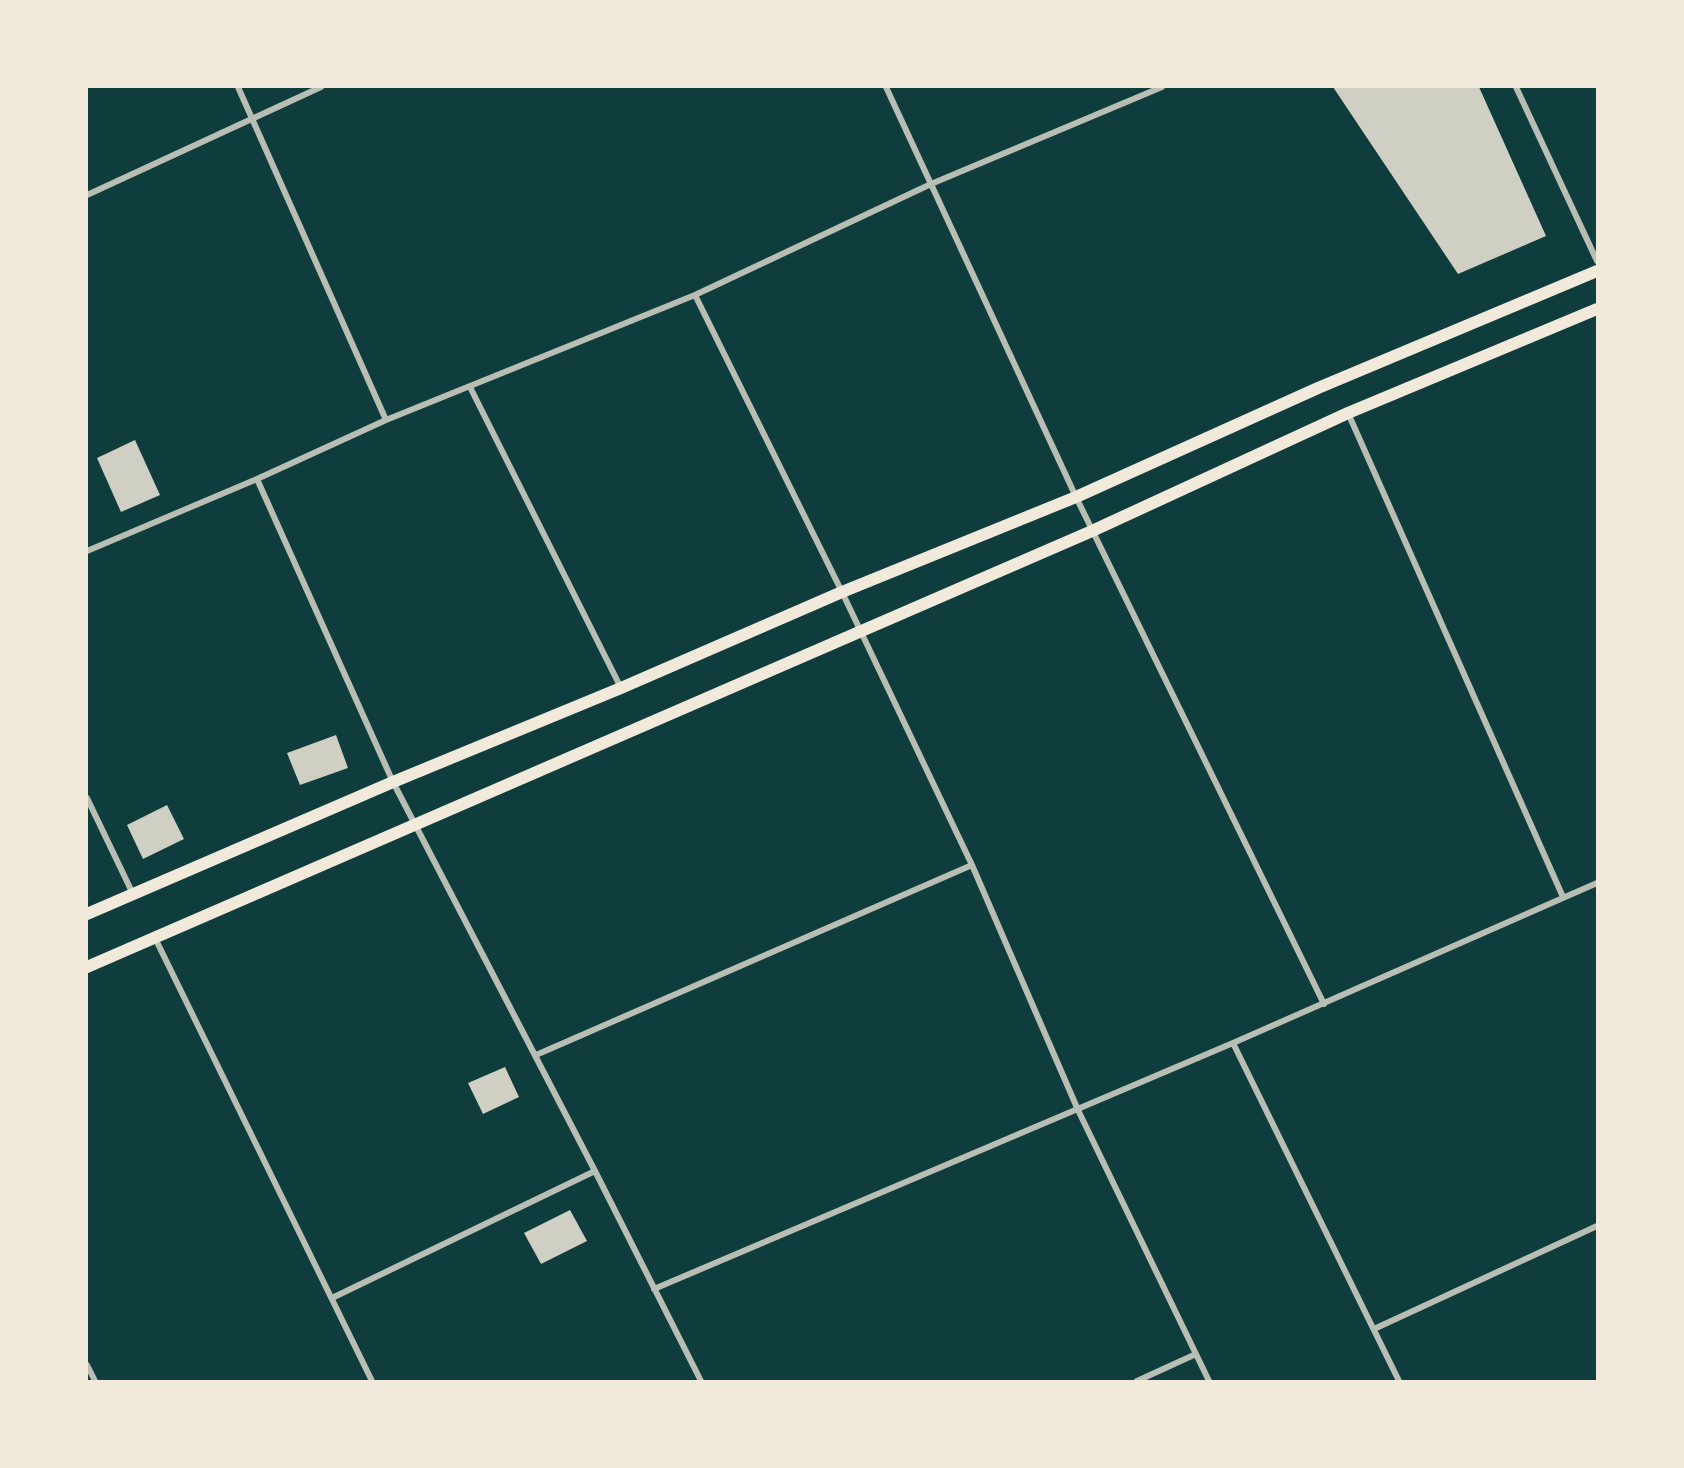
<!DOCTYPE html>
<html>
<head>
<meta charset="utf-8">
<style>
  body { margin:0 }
  #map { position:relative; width:1684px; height:1468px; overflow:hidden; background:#0f3d3e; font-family:"Titillium Web",sans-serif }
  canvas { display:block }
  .frame { position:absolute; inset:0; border:88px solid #f1e9da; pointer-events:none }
</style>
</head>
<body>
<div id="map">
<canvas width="1684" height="1468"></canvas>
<div class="frame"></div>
</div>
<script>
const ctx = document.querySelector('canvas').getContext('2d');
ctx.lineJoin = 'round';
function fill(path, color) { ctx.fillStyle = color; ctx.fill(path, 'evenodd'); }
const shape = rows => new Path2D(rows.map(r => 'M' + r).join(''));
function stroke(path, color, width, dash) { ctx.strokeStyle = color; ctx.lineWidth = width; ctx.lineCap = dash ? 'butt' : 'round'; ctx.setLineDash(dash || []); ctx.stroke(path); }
fill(shape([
  [1333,87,1479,87,1546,236,1458,274],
  [135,440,160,495,121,512,97,458],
  [336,735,348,768,300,785,287,753],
  [167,805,184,839,143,859,127,825],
  [505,1067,519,1097,483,1114,468,1083],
  [570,1210,587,1241,541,1264,524,1233]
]), '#cfcfc3');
stroke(shape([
  [238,87,386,420],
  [886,87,1076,497,1324,1004],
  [1516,87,1597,261],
  [87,195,321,87],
  [695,295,842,592,972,865,1078,1110,1209,1381],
  [470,387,621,688],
  [1348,413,1563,897],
  [257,479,393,782,595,1171,701,1381],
  [87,551,257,479,386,420,695,295,931,184,1162,87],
  [87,798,133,894],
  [155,938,372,1381],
  [1233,1043,1399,1381],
  [536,1055,972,865],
  [654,1289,1233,1043,1597,883],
  [332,1298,595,1171],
  [1374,1329,1597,1226],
  [87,1365,95,1381],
  [1137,1381,1196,1354]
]), '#b8beb3', 6);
stroke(shape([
  [87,914,393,782,621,688,842,592,1076,497,1318,388,1597,271],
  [87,967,1092,531,1348,413,1597,309]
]), '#f1e9da', 12);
</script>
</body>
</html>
